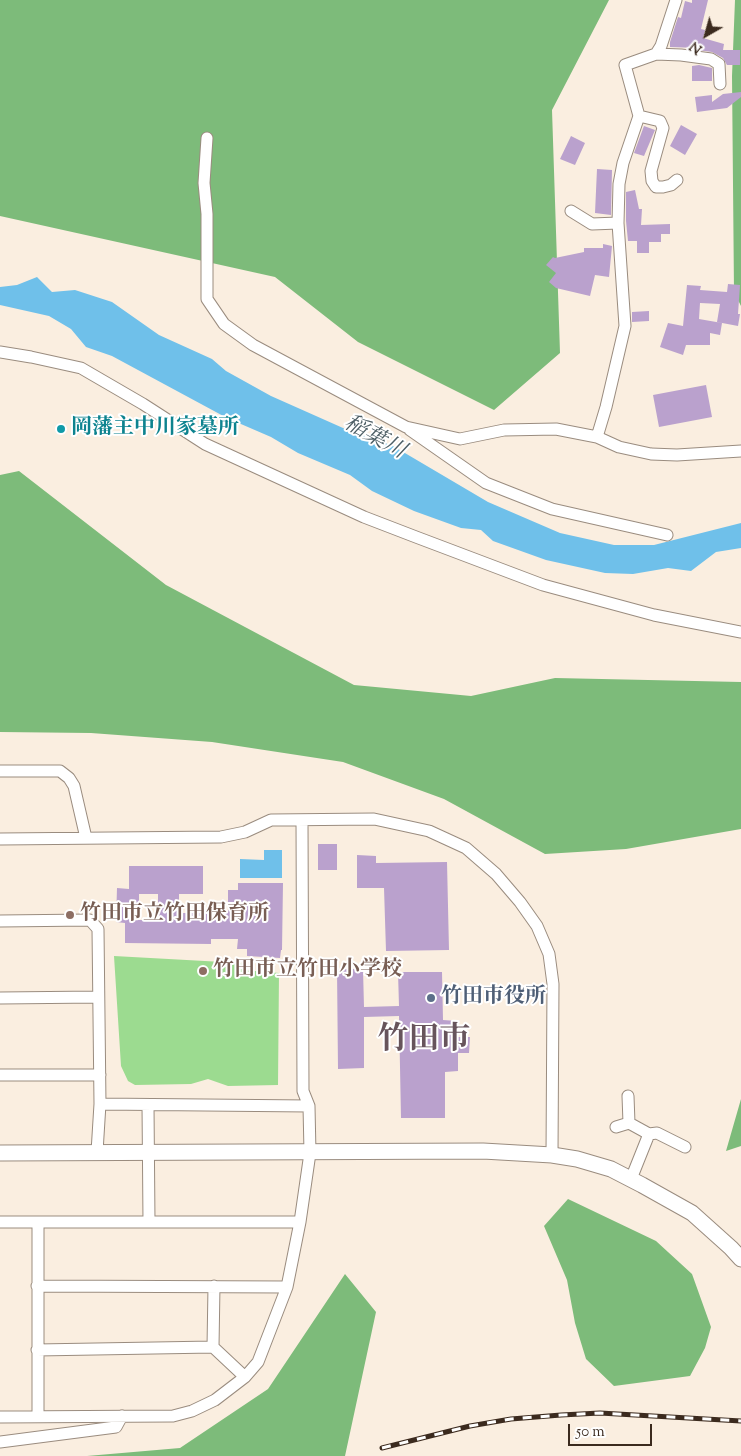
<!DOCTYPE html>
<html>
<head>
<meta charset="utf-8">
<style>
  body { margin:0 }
  #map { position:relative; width:741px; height:1456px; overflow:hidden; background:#faeee0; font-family:"Sorts Mill Goudy",serif }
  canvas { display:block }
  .north { position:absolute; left:681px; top:10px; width:50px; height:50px; -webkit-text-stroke:4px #fff; paint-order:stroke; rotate:218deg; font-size:14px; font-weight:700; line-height:20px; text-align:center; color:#3b2a1e }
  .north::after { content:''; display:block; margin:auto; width:18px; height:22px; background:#3b2a1e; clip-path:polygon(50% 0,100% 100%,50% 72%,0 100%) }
  .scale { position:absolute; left:568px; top:1424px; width:84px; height:22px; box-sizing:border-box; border:2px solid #3b2a1e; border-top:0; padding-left:6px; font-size:15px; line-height:18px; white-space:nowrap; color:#3b2a1e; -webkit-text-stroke:4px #fff; paint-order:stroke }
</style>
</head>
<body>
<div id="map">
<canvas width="741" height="1456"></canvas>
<div class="north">N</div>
<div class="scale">50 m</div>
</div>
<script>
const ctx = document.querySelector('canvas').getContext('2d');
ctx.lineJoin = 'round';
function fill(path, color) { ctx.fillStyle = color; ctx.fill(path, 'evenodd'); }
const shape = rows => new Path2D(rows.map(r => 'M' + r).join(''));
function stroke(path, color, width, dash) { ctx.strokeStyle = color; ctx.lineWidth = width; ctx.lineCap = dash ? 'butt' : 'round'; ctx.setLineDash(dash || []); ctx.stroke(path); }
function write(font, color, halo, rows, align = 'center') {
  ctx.font = font + ' "Sorts Mill Goudy","Noto Serif JP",serif'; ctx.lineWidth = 4; ctx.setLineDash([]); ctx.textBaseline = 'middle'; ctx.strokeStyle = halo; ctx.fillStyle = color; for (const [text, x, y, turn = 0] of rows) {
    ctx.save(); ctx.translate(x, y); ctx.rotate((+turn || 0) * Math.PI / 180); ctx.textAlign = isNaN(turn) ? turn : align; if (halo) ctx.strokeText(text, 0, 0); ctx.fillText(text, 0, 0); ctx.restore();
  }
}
fill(shape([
  [114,956,241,963,243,970,279,973,278,1085,228,1086,208,1079,191,1084,135,1085,128,1081,121,1066]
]), '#9cdb90');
fill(shape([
  [0,0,609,0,552,110,560,353,494,410,358,342,275,277,0,216],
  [735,0,741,0,741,306,734,292,732,76],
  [19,471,166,585,354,685,471,696,555,678,741,682,741,829,626,849,545,854,444,799,343,762,212,742,91,733,0,732,0,475],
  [741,1099,741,1146,726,1151],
  [568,1199,656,1241,692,1274,711,1327,705,1348,690,1376,614,1386,586,1359,575,1323,567,1280,544,1226],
  [345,1274,376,1312,345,1456,87,1456,180,1448,268,1389]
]), '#7dbb7a');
fill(shape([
  [37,277,52,292,75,290,112,302,159,335,212,359,226,371,271,396,343,428,393,446,488,502,560,533,614,545,654,545,741,523,741,548,716,552,691,571,668,568,633,574,605,573,546,560,493,541,481,530,461,528,414,511,372,491,350,475,298,453,271,437,227,418,112,356,86,347,71,329,49,316,0,305,0,287,17,285],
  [264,850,282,850,282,878,240,878,240,859,264,860]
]), '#6fc0ea');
fill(shape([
  [692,0,708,0,701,29,705,30,703,38,724,44,723,50,740,50,740,65,727,65,723,58,712,52,698,50,698,48,670,47,670,42,678,17,681,18,685,1,692,3],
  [699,65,712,68,712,81,692,81,692,66],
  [741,92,741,97,727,108,697,112,695,97,712,95,712,102,723,94],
  [681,125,697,134,685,155,670,146],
  [644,126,655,130,644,156,634,153],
  [571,136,585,143,575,165,560,159],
  [597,169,612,170,611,215,595,213],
  [635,190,639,209,642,209,641,225,670,224,670,234,661,234,661,242,649,242,649,253,637,253,637,241,628,241,626,221,626,192],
  [603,244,612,246,609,277,595,275,590,296,556,288,549,282,556,273,546,265,553,257,555,258,584,252,584,248,603,248],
  [728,284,740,285,738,314,740,314,738,326,717,322,720,304,700,303,699,319,722,323,720,335,710,333,710,345,686,345,683,355,660,347,668,323,683,326,687,285,701,286,700,290,727,292],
  [649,311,649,321,632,322,632,312],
  [706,385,712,417,659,427,653,395],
  [318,844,337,844,337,870,318,870],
  [357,855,376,856,376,863,447,862,449,950,386,951,384,888,357,888],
  [129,866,203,866,203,894,179,894,179,913,228,913,228,890,238,890,238,883,283,883,282,950,281,950,280,958,247,956,247,949,237,949,238,939,211,939,211,944,125,943,125,923,116,922,117,888,129,889],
  [139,894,158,894,158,920,139,920],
  [337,969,363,969,364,1007,399,1006,398,972,442,972,443,1020,457,1021,458,1037,470,1037,469,1053,458,1053,458,1071,445,1072,445,1118,401,1118,399,1016,364,1017,364,1068,338,1069]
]), '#baa1cd');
const minor = shape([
  [656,54,661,46,676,0],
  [720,84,719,64,711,59,681,55,656,54,625,65,639,116,623,163,619,184,618,223,625,326,606,407,597,437,619,447,651,454,677,455,741,451],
  [639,116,660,121,663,128,651,171,652,181,656,187,663,187,671,185,677,180],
  [207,138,204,183,207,214,207,299,224,324,253,345,406,427,460,439,504,430,556,429,597,437],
  [571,211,592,224,618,223],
  [0,352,31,357,81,368,143,404,205,444,364,517,416,537,543,585,654,615,741,632],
  [410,430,486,483,552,509,667,535],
  [0,771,60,771,69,778,74,786,86,838],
  [0,839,221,837,245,832,271,820,374,819,429,831,466,848,496,874,520,902,537,926,549,954,553,984,552,1155],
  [0,921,90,920,98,929,100,1104,309,1106],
  [0,998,98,997],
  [0,1075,100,1075],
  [628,1096,629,1123],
  [148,1105,149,1222],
  [616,1127,629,1123,649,1134],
  [97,1152,100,1104],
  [631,1179,649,1134,657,1133,685,1147],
  [0,1222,300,1222],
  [37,1286,287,1287],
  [213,1347,214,1286],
  [37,1350,213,1347,245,1377],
  [0,1417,173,1416,192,1411,215,1400,245,1377,258,1362,287,1287,300,1222,310,1153,309,1106,303,1091,302,820],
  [38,1417,38,1222],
  [0,1442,116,1427,122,1416]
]);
const tertiary = shape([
  [0,1153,483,1151,552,1155,577,1159,611,1169,642,1185,692,1213,731,1248,741,1259]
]);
stroke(minor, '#9a8c7f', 13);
stroke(tertiary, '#9a8c7f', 17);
stroke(minor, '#fff', 11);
stroke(tertiary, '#fff', 15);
const rail = shape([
  [382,1448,470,1426,511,1419,561,1415,600,1413,741,1421]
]);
stroke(rail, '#3b2a1e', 5);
stroke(rail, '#fff', 3, [9]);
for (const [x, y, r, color] of [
  [61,429,5,"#0f9aa8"],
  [70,915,5,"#8d6e63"],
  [203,971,5,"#8d6e63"],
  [431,998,5,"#5c6f8a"]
]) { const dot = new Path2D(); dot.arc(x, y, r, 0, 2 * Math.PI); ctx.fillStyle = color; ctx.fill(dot); stroke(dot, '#fff', 2); }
write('bold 21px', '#0d838f', '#fff', [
  ["岡藩主中川家墓所",71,429]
], 'left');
write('bold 21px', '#785e54', '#fff', [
  ["竹田市立竹田保育所",80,915],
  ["竹田市立竹田小学校",213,971]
], 'left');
write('bold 21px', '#4e5e75', '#fff', [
  ["竹田市役所",441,998]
], 'left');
write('italic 22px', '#4d5e65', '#fff', [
  ["稲葉川",374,439,29]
]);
write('bold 31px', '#67545b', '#fff', [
  ["竹田市",424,1043]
]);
</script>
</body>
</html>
